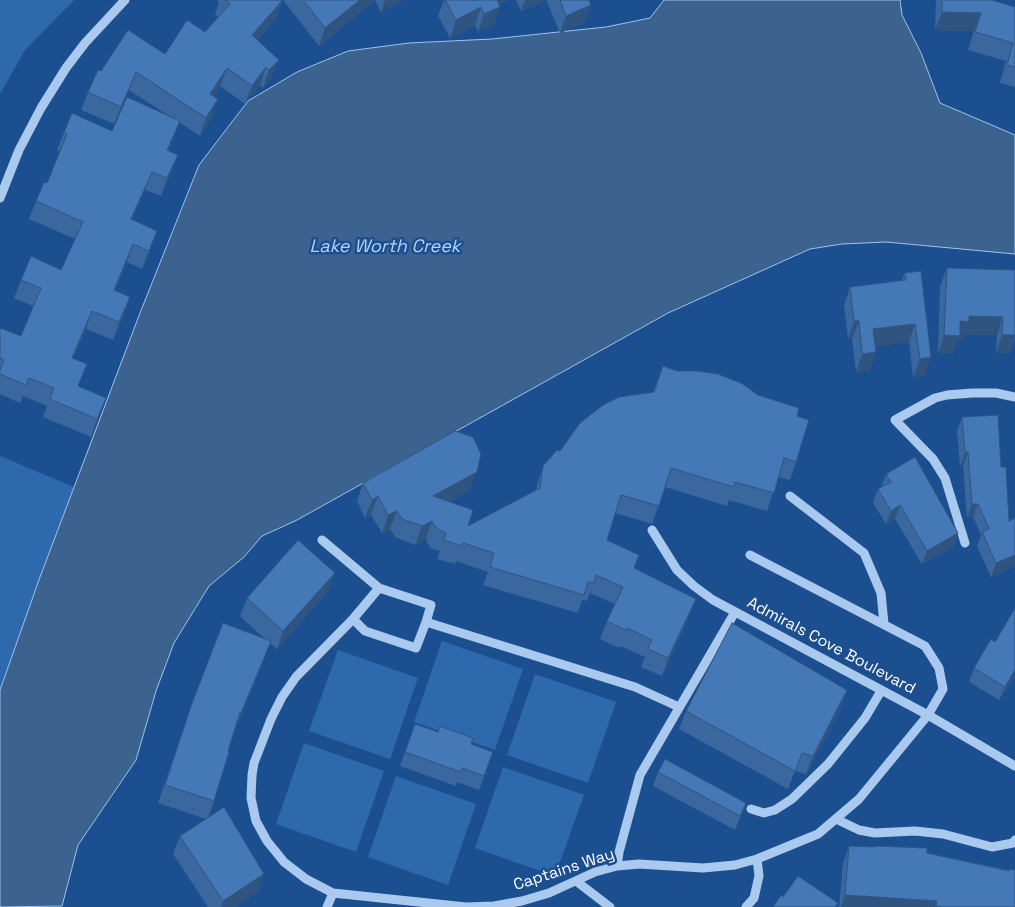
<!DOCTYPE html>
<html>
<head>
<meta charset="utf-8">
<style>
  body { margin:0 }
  canvas { display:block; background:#1b4f8f }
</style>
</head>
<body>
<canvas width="1015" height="907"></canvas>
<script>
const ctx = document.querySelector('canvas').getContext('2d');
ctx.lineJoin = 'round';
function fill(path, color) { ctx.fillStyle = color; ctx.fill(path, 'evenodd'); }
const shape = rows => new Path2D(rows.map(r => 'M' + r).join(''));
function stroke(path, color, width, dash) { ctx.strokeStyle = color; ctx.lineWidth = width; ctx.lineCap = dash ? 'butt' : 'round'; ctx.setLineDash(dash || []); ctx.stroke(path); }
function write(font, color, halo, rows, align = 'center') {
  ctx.font = font + ' "Space Grotesk",sans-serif'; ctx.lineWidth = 5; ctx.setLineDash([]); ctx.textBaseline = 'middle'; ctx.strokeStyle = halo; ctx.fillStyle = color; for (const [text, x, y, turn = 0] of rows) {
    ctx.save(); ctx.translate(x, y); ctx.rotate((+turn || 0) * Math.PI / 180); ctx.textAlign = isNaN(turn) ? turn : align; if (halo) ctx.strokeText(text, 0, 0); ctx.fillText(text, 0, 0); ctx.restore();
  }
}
fill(shape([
  [0,0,74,0,25,50,0,94],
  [0,456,74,487,0,690],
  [442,641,523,669,495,750,414,722],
  [338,650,418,678,390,759,309,731],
  [535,674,616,702,588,783,507,755],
  [304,743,384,771,356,852,276,824],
  [503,767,584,795,555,876,475,848],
  [396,776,476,804,448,885,368,857]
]), '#2e69ad');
const water = shape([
  [664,0,900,0,902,15,921,53,940,103,1015,135,1015,254,886,242,842,244,810,249,668,313,297,520,262,536,244,557,209,586,174,643,156,691,136,760,78,845,62,906,0,907,0,690,40,577,140,313,199,165,248,101,297,72,348,51,409,43,492,39,606,27,650,18,664,0]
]);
fill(water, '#3c6290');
stroke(water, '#9cc4f0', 1);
stroke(shape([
  [0,198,19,150,41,108,66,68,85,43,125,0],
  [790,496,864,553,881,593,884,624],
  [652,530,677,570,694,586,713,600,928,715,1015,766],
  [322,540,379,588,431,605,426,622],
  [965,543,945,478,933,459,895,420,935,398,947,395,972,393,996,393,1015,397],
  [379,588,353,619,296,677,282,697,271,719,254,763,252,775,251,798,256,821,267,841,284,862,306,879,333,893,466,907,494,906,522,901,549,893,595,872,617,866,639,864,703,868,735,865,757,859,818,834,859,799,928,715,943,689,939,668,925,646,750,555],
  [353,619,365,631,416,648,426,622,635,687,679,707],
  [751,809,764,813,775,810,792,799,828,764,865,718,881,691],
  [836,819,859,830,875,833,915,831,943,834,992,847,1013,843,1015,840],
  [617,866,619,852,640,775,735,612],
  [576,881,610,907],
  [327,907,333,893],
  [746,907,754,898,759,876,757,859]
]), '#a9c9ee', 9);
fill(shape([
  [217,0,280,0,282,1,275,19,257,40,272,77,263,88,260,85,245,104,220,86,214,96,212,117,200,136,179,122,168,151,171,173,161,196,145,190,132,219,151,248,142,269,127,262,115,290,124,315,113,340,86,329,73,358,79,386,106,398,91,437,43,417,47,406,23,396,20,403,0,394,0,328,21,336,33,306,14,298,21,280,61,270,75,239,29,219,36,201,47,183,60,151,57,150,64,132,112,131,169,116,129,90,114,124,81,110,88,92,101,71,165,54,205,32,218,17,215,15,219,2],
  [283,0,404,0,381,12,375,0,319,46],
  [444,0,507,0,499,4,494,25,478,31,475,25,450,38,438,16],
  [516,0,546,0,521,11],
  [546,0,589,0,584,23,560,33],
  [936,0,992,0,1015,7,1015,87,1000,83,1006,61,968,50,974,31,935,30],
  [947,268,1015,270,1015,337,1009,354,996,353,997,335,964,334,962,340,958,340,953,354,938,353,940,286],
  [921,271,925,375,913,377,909,342,876,346,870,370,856,372,852,339,848,339,844,305,850,287,902,280,905,273],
  [663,366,677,371,758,395,797,416,796,462,790,480,778,477,767,511,729,500,727,506,665,487,652,524,615,513,607,540,635,568,689,617,662,676,641,667,645,657,620,646,619,648,600,639,607,621,615,604,590,593,587,601,582,600,578,613,483,585,488,572,456,561,455,564,437,559,440,551,430,548,426,539,415,545,395,537,390,529,382,533,371,515,365,518,357,501,363,483,470,490,449,501,468,526,536,490,537,485,543,466,560,451,653,392],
  [962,417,1001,467,1009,521,1015,518,1015,566,991,577,977,546,981,535,973,517,967,518,963,466,960,466,957,431],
  [886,474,958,533,953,547,922,564,895,519,886,524,873,503,878,489,881,488],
  [328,591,277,649,270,643,264,660,234,731,228,751,214,801,208,818,258,892,235,907,208,907,173,854,180,836,206,819,158,803,192,703,266,640,240,616,247,598],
  [995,642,1015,676,999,700,969,682,974,668],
  [847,690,841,708,806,774,795,771,788,789,679,729,686,711],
  [415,724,493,752,479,790,457,782,456,786,400,766],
  [658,772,746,803,741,817,735,830,653,786],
  [849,846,874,847,875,846,927,853,1009,870,1015,907,839,907,843,864]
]), '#3a679d');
fill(shape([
  [360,0,375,0,319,46,325,28],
  [385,0,404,0,381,12],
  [490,0,507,0,487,9],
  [525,0,546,0,521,11],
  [282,1,275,19,245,53,252,35],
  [591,5,584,23,560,33,566,16],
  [481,7,475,25,450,38,456,20],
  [500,7,494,25,478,31,484,14],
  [942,12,981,13,974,31,935,30],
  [279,60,272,77,263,88,269,70],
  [266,67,260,85,245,104,252,86],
  [227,68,220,86,204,112,210,94],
  [136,72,129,90,114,124,121,107],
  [218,99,212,117,200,136,206,118],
  [180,121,173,139,160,168,167,150],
  [178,155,171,173,161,196,167,178],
  [152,172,145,190,124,237,131,219],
  [157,231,151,248,142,269,149,251],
  [133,244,127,262,107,308,114,290],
  [130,297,124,315,113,340,119,322],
  [92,311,86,329,66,376,72,358],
  [969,316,1003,317,997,335,964,334,962,340,958,340,953,354,938,353,944,335,960,321],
  [854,321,859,321,852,339,848,339],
  [915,324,909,342,867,348,873,329],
  [1002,335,1015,335,1009,354,996,353],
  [876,352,870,370,856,372,862,354],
  [931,357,925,375,913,377,920,359],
  [106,398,100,416,91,437,97,419],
  [965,452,968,452,963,466,960,466],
  [477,472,470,490,426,514,433,496],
  [378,496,371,515,365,518,372,500],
  [972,504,978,504,973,517,967,518],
  [900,505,895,519,886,524,891,511],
  [397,511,390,529,382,533,388,515],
  [432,521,426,539,415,545,422,526],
  [958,533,953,547,922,564,927,551],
  [1015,555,1015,566,991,577,996,563],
  [335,573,328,591,277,649,283,631],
  [696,599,689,617,662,676,668,658],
  [271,641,264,660,235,731,241,713],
  [1015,670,1015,676,999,700,1005,687],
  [847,690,841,708,806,774,813,756],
  [746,803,741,817,735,830,740,816],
  [264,874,258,892,235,907,221,907,223,901],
  [845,895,937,901,935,907,841,907]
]), '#305480');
const building = shape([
  [225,0,280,0,282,1,252,35,279,60,269,70,266,67,252,86,227,68,210,94,218,99,206,118,136,72,121,107,88,92,98,70,101,71,128,30,165,54,187,20,205,32,230,4,225,0],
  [303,0,360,0,325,28,303,0],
  [445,0,497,0,500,7,484,14,481,7,456,20,445,0],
  [560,0,589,0,591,5,566,16,560,0],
  [942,0,992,0,1015,7,1015,67,1007,65,1013,43,975,32,981,13,942,12,942,0],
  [127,97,180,121,167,150,178,155,167,178,152,172,131,219,157,231,149,251,133,244,114,290,130,297,119,322,92,311,72,358,87,364,78,386,106,398,97,419,50,399,54,388,29,378,26,385,0,374,0,370,4,360,0,358,0,328,21,336,41,288,21,280,31,256,61,270,83,222,36,201,44,182,47,183,67,134,64,132,72,113,112,131,127,97],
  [947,268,1015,270,1015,335,1002,335,1003,317,969,316,969,322,960,321,960,336,944,335,947,268],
  [921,271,931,357,920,359,915,324,873,329,876,352,862,354,859,321,854,321,850,287,906,280,905,273,921,271],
  [663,366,677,371,697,371,718,374,741,383,758,395,799,408,797,416,809,420,796,462,784,458,774,493,735,482,734,487,671,468,659,506,621,495,607,540,639,555,634,568,696,599,668,658,648,649,652,640,627,628,626,630,607,621,623,587,596,575,594,583,588,582,584,595,490,567,494,553,463,543,462,546,444,540,446,533,437,529,432,521,422,526,402,519,397,511,388,515,378,496,372,500,363,483,455,431,473,437,481,454,477,472,433,496,473,510,468,526,540,488,543,466,557,450,560,451,580,423,603,405,619,397,654,392,663,366],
  [998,415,1001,467,1006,467,1009,521,1015,518,1015,555,996,563,982,532,989,529,978,504,972,504,968,452,965,452,962,417,998,415],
  [915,457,958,533,927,551,900,505,891,511,878,489,891,482,886,474,915,457],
  [298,540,335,573,283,631,247,598,298,540],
  [1015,608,1015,670,1005,687,974,668,991,639,995,642,1015,608],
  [223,623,271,641,241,713,240,712,228,751,229,752,214,801,165,785,192,703,223,623],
  [732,623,847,690,813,756,802,753,795,771,686,711,732,623],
  [415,724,438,732,440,726,473,738,471,744,493,752,484,776,462,768,461,772,405,752,415,724],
  [665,759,746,803,740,816,658,772,665,759],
  [224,807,264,874,223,901,180,836,224,807],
  [849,846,875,847,875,846,927,848,927,853,1009,871,1010,869,1015,870,1015,907,942,907,936,906,937,901,845,895,849,846],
  [798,876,838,903,835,907,773,907,781,895,783,897,798,876]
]);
fill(building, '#4478b7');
stroke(building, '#305480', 1);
write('16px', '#fff', '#1b4f8f', [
  ["Admirals Cove Boulevard",831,646,28],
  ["Captains Way",564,870,-18]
]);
write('italic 18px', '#b5d3f5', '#1b4f8f', [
  ["Lake Worth Creek",385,247]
]);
</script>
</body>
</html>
